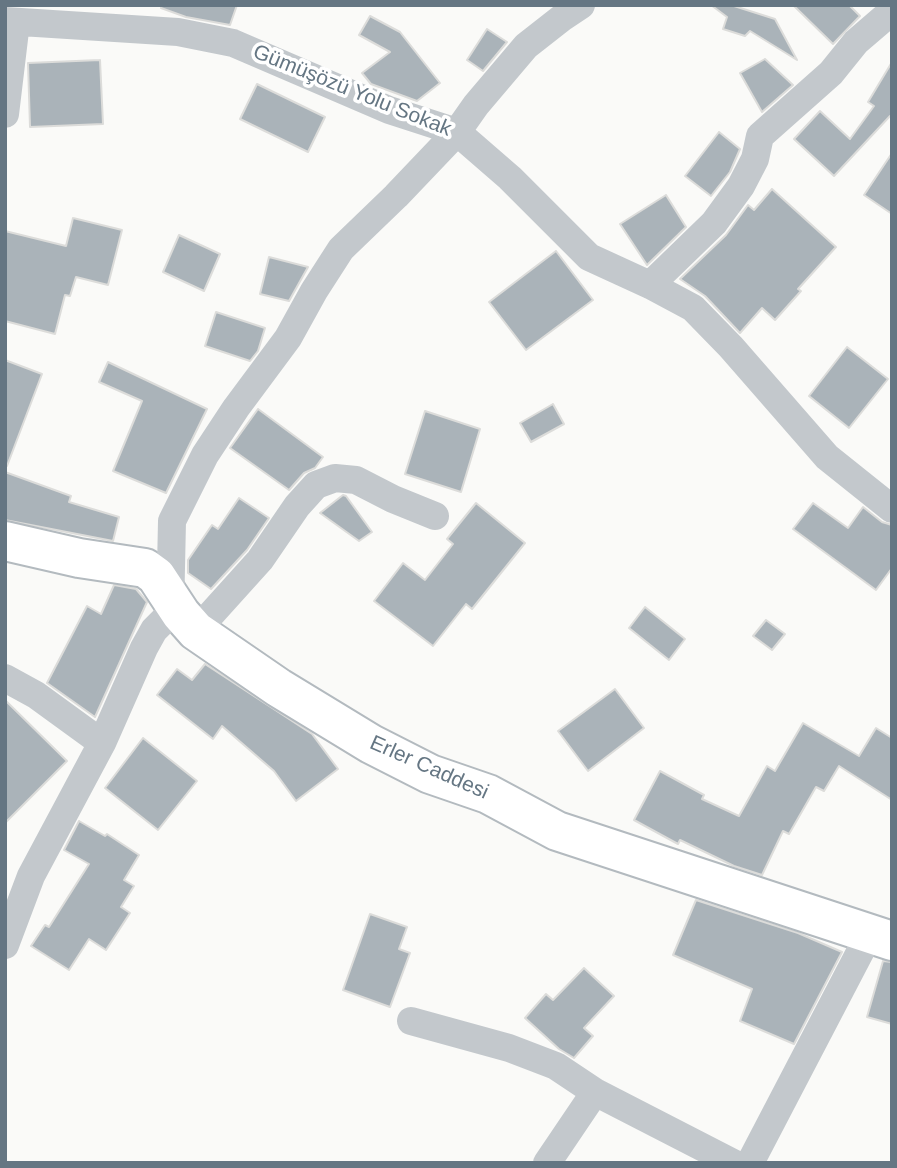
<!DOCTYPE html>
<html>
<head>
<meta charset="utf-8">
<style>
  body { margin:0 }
  #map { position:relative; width:897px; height:1168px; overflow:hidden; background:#fafaf8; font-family:Arial,sans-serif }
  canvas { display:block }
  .frame { position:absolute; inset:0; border:7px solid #657683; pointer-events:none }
</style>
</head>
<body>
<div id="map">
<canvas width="897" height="1168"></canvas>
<div class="frame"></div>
</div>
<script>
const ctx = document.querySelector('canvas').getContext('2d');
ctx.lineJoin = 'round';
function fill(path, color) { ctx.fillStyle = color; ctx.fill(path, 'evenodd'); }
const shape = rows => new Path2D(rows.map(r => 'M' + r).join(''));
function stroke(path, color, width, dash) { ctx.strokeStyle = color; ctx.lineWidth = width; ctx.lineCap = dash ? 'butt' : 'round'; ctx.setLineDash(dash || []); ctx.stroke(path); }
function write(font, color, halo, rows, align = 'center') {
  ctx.font = font + ' Arial,sans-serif'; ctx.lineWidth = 7; ctx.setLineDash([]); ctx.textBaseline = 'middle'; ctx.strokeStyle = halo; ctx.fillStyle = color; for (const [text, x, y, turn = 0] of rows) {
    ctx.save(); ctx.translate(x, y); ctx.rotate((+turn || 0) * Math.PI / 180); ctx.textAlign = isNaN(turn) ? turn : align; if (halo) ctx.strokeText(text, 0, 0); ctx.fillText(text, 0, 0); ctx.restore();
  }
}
const building = shape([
  [162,5,237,5,230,25,186,17,161,8,162,5],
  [711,5,731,5,775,19,797,60,750,31,745,36,723,29,727,17,711,5],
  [793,5,849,5,860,16,833,44,793,5],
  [370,16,400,32,440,83,417,101,371,84,362,73,390,52,359,35,370,16],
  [487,29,507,42,483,71,467,60,487,29],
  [765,59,793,85,762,112,740,73,765,59],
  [100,60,103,124,30,127,28,63,100,60],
  [892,62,892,117,890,116,834,176,794,139,820,111,850,139,874,106,868,102,892,62],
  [257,84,325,117,308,152,240,119,257,84],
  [719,132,740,149,730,172,711,196,685,176,719,132],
  [892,153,892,214,864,195,892,153],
  [772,189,836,247,798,289,801,291,775,320,762,308,740,333,705,296,680,279,726,235,748,205,754,210,772,189],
  [666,195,686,227,647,265,620,224,666,195],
  [73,218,122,230,108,285,76,277,70,296,65,295,55,334,5,321,5,231,66,246,73,218],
  [179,235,220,254,204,291,163,272,179,235],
  [556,251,593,300,526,350,489,302,556,251],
  [269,257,308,267,289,301,260,294,269,257],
  [216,312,265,328,258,351,250,361,205,346,216,312],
  [847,347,888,379,849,428,809,396,847,347],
  [5,360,42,374,7,466,5,465,5,360],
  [108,362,207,409,166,493,113,471,142,401,99,382,108,362],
  [553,404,564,424,531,442,520,423,553,404],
  [258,409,323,457,315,468,304,473,289,490,230,448,258,409],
  [425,411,480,429,461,492,405,474,425,411],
  [5,472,71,496,69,502,119,517,113,541,5,520,5,472],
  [343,495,346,496,372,532,359,541,320,513,343,495],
  [239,498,269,518,247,550,211,589,188,573,188,560,212,525,218,529,239,498],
  [476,503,525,543,472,609,466,604,433,646,374,601,403,563,425,580,453,544,447,539,476,503],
  [813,503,848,528,863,507,882,522,892,525,892,568,876,590,793,529,813,503],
  [114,585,136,589,147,602,95,717,47,683,87,606,101,614,114,585],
  [645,607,685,639,669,660,629,628,645,607],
  [766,620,785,634,772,650,753,636,766,620],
  [205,664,312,734,338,769,296,801,274,771,222,726,213,739,157,695,177,669,192,680,205,664],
  [615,689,644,728,588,771,558,731,615,689],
  [5,700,67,761,5,823,5,700],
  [803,723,859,756,876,728,892,738,892,800,839,766,824,791,816,787,789,834,783,831,762,875,734,866,680,840,678,844,634,820,660,771,704,795,702,799,739,816,767,766,775,771,803,723],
  [143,738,197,781,158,830,105,788,143,738],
  [79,821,105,836,107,834,139,855,124,880,134,886,121,907,130,913,106,950,89,939,69,970,31,946,45,925,49,927,89,864,64,850,79,821],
  [696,900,798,933,842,952,794,1044,740,1021,752,989,673,955,696,900],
  [370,914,407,927,399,949,410,953,390,1007,343,990,370,914],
  [883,961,892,962,892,1024,867,1017,883,961],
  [584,968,614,996,584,1028,593,1036,574,1058,559,1049,525,1018,546,994,553,1000,584,968]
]);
fill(building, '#aab3b9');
stroke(building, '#dcdcda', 2);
const secondary = shape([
  [5,541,79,558,145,568,156,576,181,614,196,631,279,688,371,744,430,774,488,794,557,831,892,941]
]);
stroke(secondary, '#b3babf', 42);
stroke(shape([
  [5,21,178,32,233,43,389,110,457,132,510,178,589,257,650,285,693,308,731,347,827,457,892,509],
  [5,114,16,22],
  [650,285,714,223,741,186,755,159,760,136,831,73,856,42,892,11],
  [196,631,260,560,297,506,316,485,335,478,356,480,393,499,435,516],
  [5,678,36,695,102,743],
  [5,945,31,876,102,743,144,648,154,630,170,614,172,521,205,455,236,408,288,338,314,291,341,249,396,196,457,132,476,105,526,46,563,17,581,5],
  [411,1021,509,1048,556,1066,595,1092,733,1163],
  [547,1163,595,1092],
  [750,1163,870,933]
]), '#c3c8cc', 28);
stroke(secondary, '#fff', 38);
write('21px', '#657683', '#fff', [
  ["Gümüşözü Yolu Sokak",352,91,22],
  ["Erler Caddesi",429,768,24]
]);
</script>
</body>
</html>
